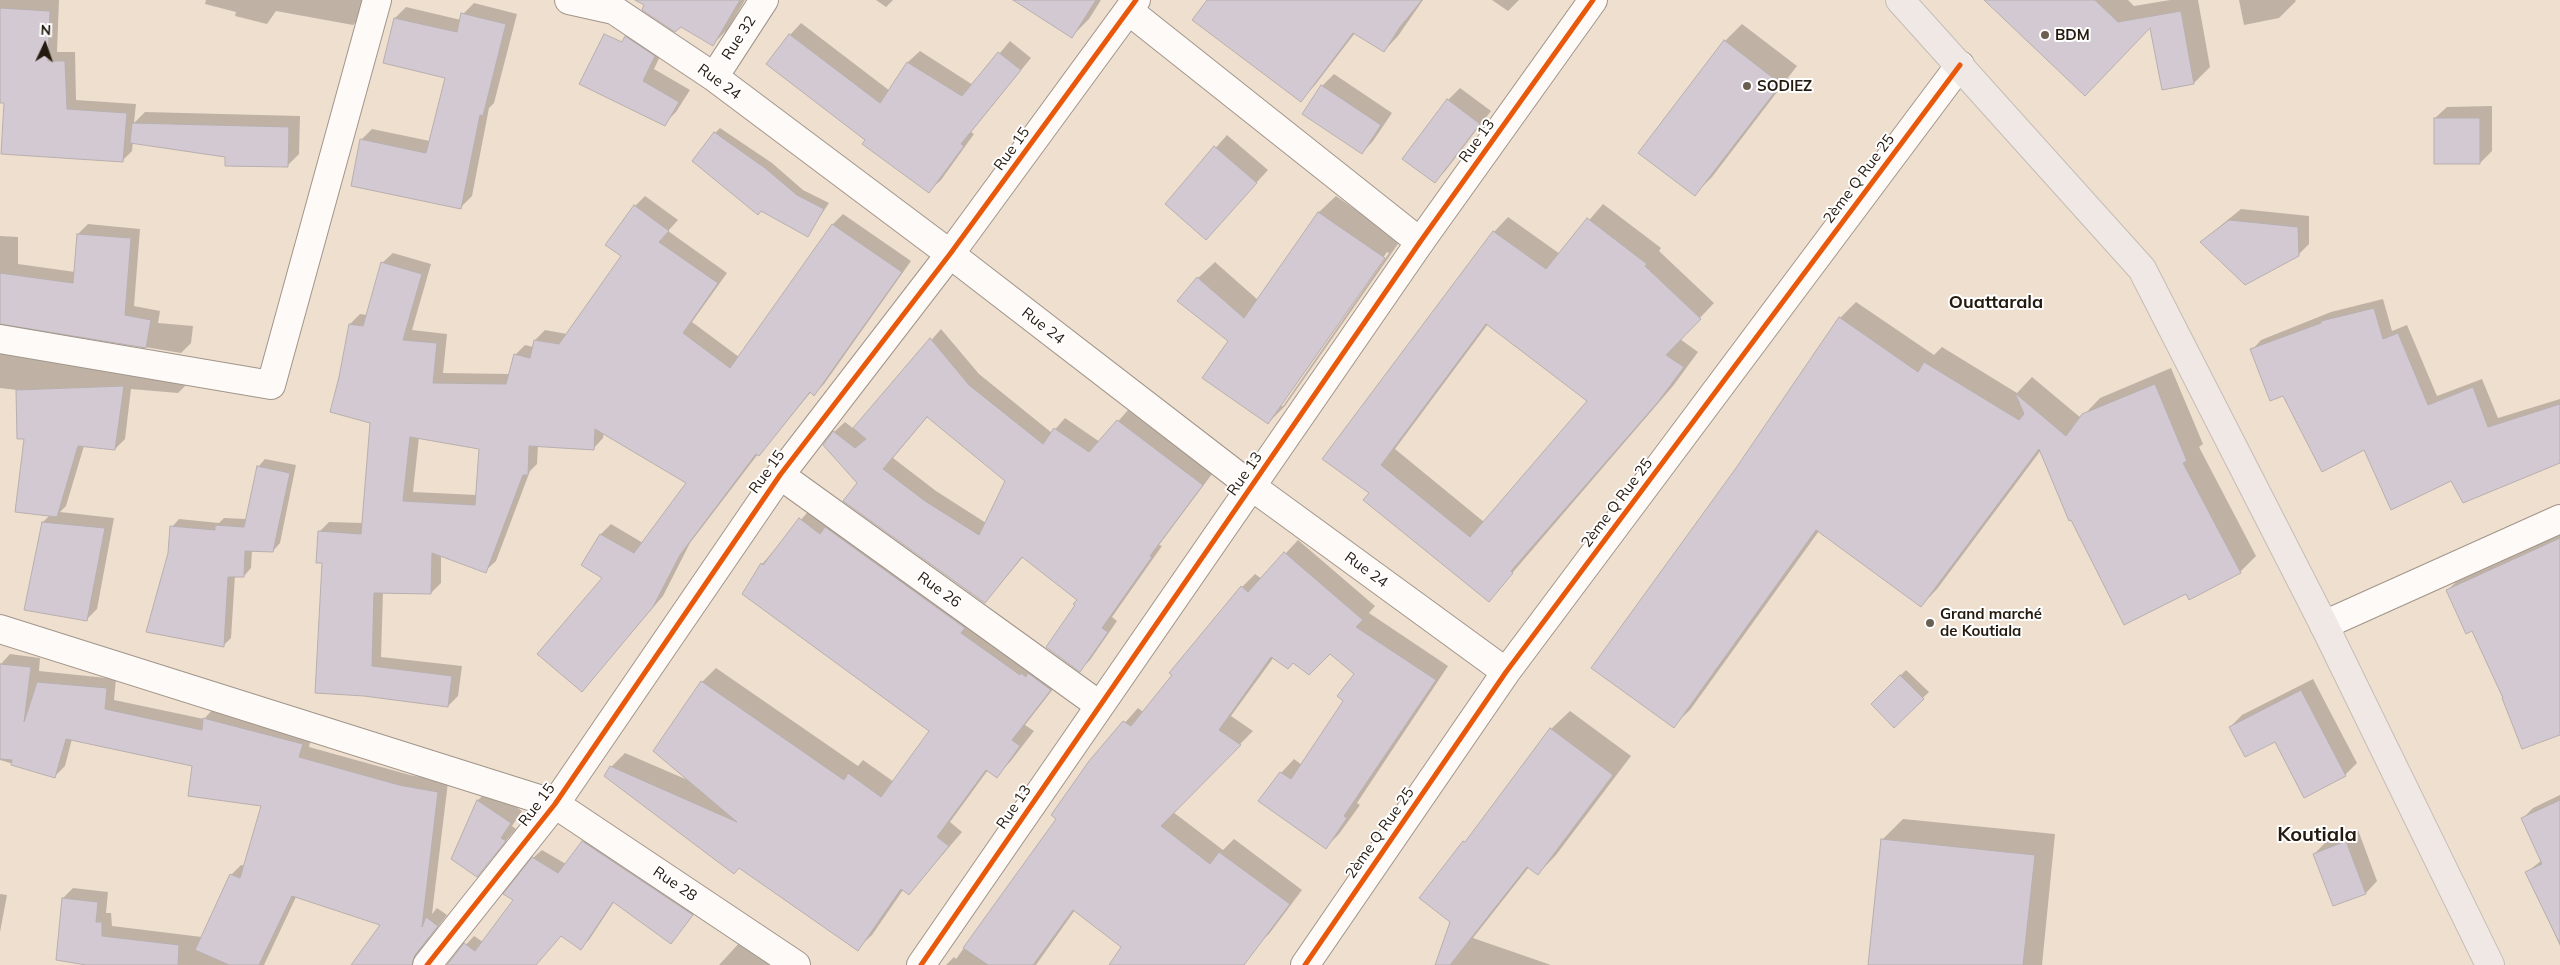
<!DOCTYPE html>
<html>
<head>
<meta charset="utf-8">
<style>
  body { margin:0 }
  #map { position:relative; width:2560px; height:965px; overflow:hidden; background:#efdfcf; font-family:Mulish,sans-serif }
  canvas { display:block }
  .north { position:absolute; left:20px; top:20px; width:50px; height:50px; -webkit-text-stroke:4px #fff; paint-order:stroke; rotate:3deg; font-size:14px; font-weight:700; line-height:20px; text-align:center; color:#241a0f }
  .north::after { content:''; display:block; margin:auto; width:18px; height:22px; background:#241a0f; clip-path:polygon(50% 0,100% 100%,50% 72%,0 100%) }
</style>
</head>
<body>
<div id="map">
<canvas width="2560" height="965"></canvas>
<div class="north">N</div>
</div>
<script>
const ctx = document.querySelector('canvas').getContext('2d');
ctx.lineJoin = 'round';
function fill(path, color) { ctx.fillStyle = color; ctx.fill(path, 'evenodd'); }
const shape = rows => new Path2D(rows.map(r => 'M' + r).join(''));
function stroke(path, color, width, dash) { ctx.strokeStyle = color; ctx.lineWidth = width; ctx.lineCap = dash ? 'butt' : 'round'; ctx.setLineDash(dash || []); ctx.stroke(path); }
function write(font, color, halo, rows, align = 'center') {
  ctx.font = font + ' Mulish,sans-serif'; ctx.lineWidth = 4; ctx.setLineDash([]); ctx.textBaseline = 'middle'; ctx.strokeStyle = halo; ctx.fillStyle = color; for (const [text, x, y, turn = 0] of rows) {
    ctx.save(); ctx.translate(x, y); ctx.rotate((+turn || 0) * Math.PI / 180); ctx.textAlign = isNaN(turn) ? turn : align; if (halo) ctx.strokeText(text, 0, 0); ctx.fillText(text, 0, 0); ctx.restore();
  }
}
fill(shape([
  [0,0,59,0,57,52,75,52,76,100,136,104,134,123,145,112,300,116,299,154,287,166,133,142,132,151,122,161,5,102,0,102],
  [206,0,366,0,361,17,353,25,276,11,267,24,235,16,236,12,205,4],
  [649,0,745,0,728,29,713,44],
  [876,0,893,0,886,7],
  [1015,0,1101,0,1089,19,1072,36],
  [1208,0,1423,0,1398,36,1384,51,1355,33,1315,85,1300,100],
  [1492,0,1519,0,1508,11],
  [1998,0,2128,0,2134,6,2170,0,2198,0,2210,67,2194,83,2163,88,2151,26,2101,78],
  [2239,0,2295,0,2296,1,2279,18,2244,25],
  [474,3,517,14,494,103,489,108,472,196,461,207,361,140,372,129,430,141,446,77,395,18,406,7,461,20,463,14],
  [801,23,890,91,908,62,920,51,973,85,1010,41,1031,58,971,132,974,134,941,180,929,191,867,139,790,35],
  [1742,24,1797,66,1712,177,1695,194,1725,41],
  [638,26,666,44,654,69,690,90,676,112,664,124,594,90,626,37],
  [1334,74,1392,113,1373,141,1362,153,1322,86],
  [1460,88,1491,111,1446,170,1435,182,1448,100],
  [2492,106,2492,151,2480,163,2435,118,2447,107],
  [720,128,772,163,803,190,829,203,807,236,715,133],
  [1227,135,1268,170,1206,238,1166,204],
  [645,196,678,220,668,231,727,273,692,322,739,357,833,224,843,214,911,261,824,384,814,394,811,392,768,444,758,454,690,543,663,596,582,690,604,578,583,565,601,534,611,524,643,543,688,483,604,432,603,438,593,449,538,445,537,464,530,471,496,561,485,571,441,555,441,583,431,593,383,592,381,657,462,666,458,696,448,706,364,695,323,562,319,532,329,522,363,523,372,422,341,377,350,324,360,314,367,315,382,263,393,253,431,264,412,330,447,334,443,373,510,374,515,355,525,345,533,347,535,340,545,330,567,334,623,255,635,206],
  [419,437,481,448,477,495,413,492],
  [1336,196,1400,241,1285,406,1268,423,1198,278,1215,262,1258,300,1319,212],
  [1387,252,1389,253,1283,406,1280,406],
  [1603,204,1661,248,1659,251,1714,303,1680,339,1698,352,1673,386,1489,600,1371,493,1324,459,1494,232,1508,217,1560,254],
  [1488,324,1589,401,1484,522,1395,449],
  [2241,209,2309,216,2309,244,2298,255,2202,241],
  [88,224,140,229,134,306,160,311,158,323,193,326,191,343,181,353,0,323,0,236,18,237,18,264,75,272,78,234],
  [2383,299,2392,331,2407,325,2437,396,2482,379,2498,418,2560,399,2560,462,2452,479,2365,449,2284,395,2252,350,2261,340,2331,312],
  [1856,302,1934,355,1942,347,2017,393,2032,377,2081,418,2100,398,2171,368,2203,444,2199,447,2256,556,2240,572,2187,592,2041,450,1937,589,1921,606,1819,531,1690,710,1673,726,1737,468,1840,318],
  [941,329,979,374,1052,433,1065,418,1100,442,1128,410,1212,474,1159,545,1162,546,1112,617,1117,621,1090,660,1080,670,1078,599,1023,557,985,602,858,483,834,432,845,422,854,429],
  [928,416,1007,481,986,523,936,491,893,458],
  [0,341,188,383,178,393,131,389,125,439,115,449,84,446,66,506,60,512,114,518,97,609,86,620,43,522,50,515,25,438,18,438,17,390,0,388],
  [265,459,296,465,280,543,273,551,252,550,251,568,244,576,235,575,231,638,224,645,169,553,172,527,179,519,219,523,224,518,247,519,258,467],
  [814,505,1064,675,1025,725,1034,731,1010,762,996,776,988,770,950,822,962,832,909,894,903,890,872,935,857,949,611,767,625,753,690,781,702,682,716,668,858,766,863,760,894,782,931,731,762,564],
  [2560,535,2560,717,2505,697,2473,629,2448,590,2456,582],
  [1298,540,1375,606,1369,613,1448,666,1357,803,1360,805,1339,834,1326,847,1281,773,1294,759,1302,765,1345,701,1355,674,1330,652,1294,661,1274,657,1231,716,1253,731,1173,812,1223,850,1234,839,1302,890,1269,934,1235,965,1110,965,1123,947,1075,910,1036,965,946,965,954,957,956,959,1057,819,1090,762,1138,708,1143,712,1242,587,1255,574,1262,579],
  [10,654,40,658,39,671,116,679,114,700,204,719,214,708,312,734,309,747,410,775,448,782,432,914,437,908,447,915,409,965,403,965,382,925,296,897,264,965,94,965,57,959,63,898,73,888,108,892,106,913,111,913,112,926,202,937,231,875,241,865,245,866,262,805,193,765,72,739,65,766,55,776,0,760,0,665],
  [1906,670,1929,692,1894,726,1872,704],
  [2313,679,2357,763,2345,775,2276,740,2230,727,2242,715],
  [1570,711,1631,756,1556,855,1538,874,1529,867,1473,938,1551,965,1436,965,1451,921,1421,898,1475,830,1551,729],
  [490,789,522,811,512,826,516,829,477,875,453,859,478,800],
  [2560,795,2560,946,2527,872,2542,860,2523,818,2533,808],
  [1903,819,2055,834,2042,965,1869,965,1882,840],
  [2358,830,2377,881,2366,893,2334,905,2314,854,2326,842],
  [592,833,700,906,671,943,614,902,589,940,580,948,561,935,535,965,447,965,474,936,483,942,515,900,533,858,542,850,566,864],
  [0,894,7,895,0,932],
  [741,941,774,965,719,965]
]), '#0003');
const building = shape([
  [635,0,740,0,713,46,681,27,675,32,642,10,644,5,635,0],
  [1013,0,1096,0,1072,38,1013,0],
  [1207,0,1422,0,1400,27,1384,52,1353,33,1301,102,1192,20,1207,0],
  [1984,0,2095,0,2118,22,2181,11,2194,84,2162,90,2150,28,2085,96,1984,0],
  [0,8,50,11,48,61,65,61,67,109,127,113,123,162,1,154,4,103,0,103,0,8],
  [461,13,506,24,483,116,480,115,461,209,351,186,360,139,426,153,445,78,383,63,394,18,457,32,461,13],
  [604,34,622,42,625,36,655,56,643,81,679,102,665,126,579,84,604,34],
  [789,34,880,103,907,62,962,96,998,52,1021,70,961,144,964,146,929,193,862,144,865,140,766,64,789,34],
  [1724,40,1781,84,1695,196,1638,153,1724,40],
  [1321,85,1381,125,1362,154,1302,114,1321,85],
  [1447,99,1480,124,1435,183,1402,159,1447,99],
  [2434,118,2480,118,2480,164,2434,164,2434,118],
  [132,123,289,127,288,167,225,166,225,157,130,143,132,123],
  [714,132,765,168,797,195,824,209,808,237,761,211,758,215,692,161,714,132],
  [1214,146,1257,183,1206,240,1165,204,1214,146],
  [634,205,669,231,659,242,718,283,683,333,730,368,832,224,902,272,814,396,810,392,759,456,756,454,680,555,653,607,582,692,537,654,602,578,581,565,600,534,634,553,686,483,595,429,594,450,529,446,528,475,523,475,486,573,432,553,431,594,374,593,372,666,452,676,448,707,364,696,315,693,322,563,316,563,318,531,361,534,370,423,330,412,339,377,349,324,363,326,381,262,422,274,403,340,437,343,433,383,506,384,514,354,530,358,534,340,559,344,621,256,605,245,634,205],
  [410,437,479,449,475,505,403,501,410,437],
  [1318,212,1385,258,1268,424,1202,378,1228,341,1177,301,1197,277,1244,318,1318,212],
  [1587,218,1647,264,1645,266,1701,319,1666,355,1684,367,1658,402,1511,571,1513,573,1489,602,1363,500,1369,493,1322,459,1493,231,1546,269,1587,218],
  [1486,324,1587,401,1470,537,1381,465,1486,324],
  [2229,220,2298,227,2299,256,2245,285,2200,242,2229,220],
  [77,234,131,238,125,315,151,320,146,348,0,324,0,273,73,283,77,234],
  [2374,308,2383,339,2398,333,2428,405,2473,387,2488,427,2560,404,2560,463,2463,503,2451,481,2391,510,2364,450,2322,472,2283,396,2270,401,2250,349,2321,323,2321,321,2374,308],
  [1839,317,1918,372,1924,362,2019,420,2024,414,2015,393,2066,436,2082,414,2155,384,2187,461,2183,463,2241,573,2189,600,2186,594,2124,625,2071,520,2069,521,2039,449,1921,607,1816,530,1674,728,1591,668,1736,468,1839,317],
  [930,338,969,385,1043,444,1054,428,1089,452,1117,420,1203,485,1150,556,1152,557,1102,628,1108,632,1080,672,1046,647,1075,605,1073,604,1077,600,1022,557,985,603,843,501,857,483,823,445,833,431,855,448,866,439,853,428,930,338],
  [927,417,1005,481,979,535,925,501,883,469,927,417],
  [124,386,115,450,78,446,57,517,15,512,24,439,17,439,16,390,124,386],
  [257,466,290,473,273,552,245,551,244,577,228,577,224,647,146,632,168,553,170,526,215,530,215,525,244,527,257,466],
  [799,518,820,534,825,527,965,628,961,633,1020,675,1021,673,1026,677,1028,673,1051,690,1012,740,1020,746,997,778,986,770,937,837,949,846,909,895,901,889,858,951,739,868,734,874,604,776,610,766,737,822,653,751,701,681,844,780,848,773,881,797,929,731,742,594,761,563,763,565,799,518],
  [42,522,105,528,87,621,24,610,42,522],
  [2560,538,2560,735,2522,749,2502,698,2503,698,2472,631,2466,634,2446,590,2560,538],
  [1284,552,1363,620,1356,627,1436,680,1344,816,1347,818,1326,849,1258,801,1280,772,1291,779,1343,701,1337,696,1354,674,1330,654,1309,675,1293,663,1288,669,1271,657,1219,730,1241,745,1161,826,1210,864,1219,852,1290,904,1244,965,1109,965,1121,947,1073,910,1033,965,988,965,963,948,1056,819,1051,815,1089,761,1123,721,1131,726,1172,675,1169,673,1241,586,1248,592,1284,552],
  [0,664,31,667,24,722,37,682,107,688,105,709,202,730,203,718,303,744,299,757,399,785,438,792,422,927,426,917,438,926,415,955,412,965,351,965,380,925,292,896,259,965,229,965,195,950,230,874,240,878,261,806,188,796,192,766,66,739,55,778,11,765,12,760,0,759,0,664],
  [1900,675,1924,699,1894,728,1871,704,1900,675],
  [2301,690,2346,776,2304,798,2275,742,2245,757,2229,727,2301,690],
  [1550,728,1613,775,1538,875,1527,867,1450,965,1435,965,1450,922,1419,898,1463,841,1465,842,1550,728],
  [477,800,511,823,501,838,506,841,477,877,451,859,477,800],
  [2560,800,2560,944,2525,872,2542,864,2521,818,2560,800],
  [1881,839,2035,855,2023,965,1868,965,1881,839],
  [582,841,693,915,671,944,613,902,581,950,561,936,536,965,447,965,464,943,475,951,513,900,503,894,532,857,558,873,582,841],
  [2346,841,2366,894,2333,906,2313,854,2346,841],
  [62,898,98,902,96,922,102,922,102,936,179,945,178,965,86,965,56,960,62,898]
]);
fill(building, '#d3c9d2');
stroke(building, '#b7afae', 1);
const minor = shape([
  [569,0,614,10,714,77,950,254,1251,486,1506,672],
  [1129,11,1420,242],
  [714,77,764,0],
  [0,339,271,385,377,0],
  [780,475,1099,705],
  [2324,625,2560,519],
  [0,629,555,804,796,965],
  [427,965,555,804,780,475,950,254,1136,0],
  [1305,965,1506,672,1960,65]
]);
const tertiary = shape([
  [921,965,1420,242,1593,0]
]);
const primary = shape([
  [1900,0,2142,269,2324,625,2490,965]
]);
stroke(minor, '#a19589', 30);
stroke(tertiary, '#a19589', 30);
stroke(primary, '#c5bdb5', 30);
stroke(minor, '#fdfaf8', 28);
stroke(tertiary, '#fdfaf8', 28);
stroke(primary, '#efe8e5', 28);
stroke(shape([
  [427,965,555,804,780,475,950,254,1136,0],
  [921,965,1420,242,1593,0],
  [1305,965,1506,672,1960,65]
]), '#e8590c', 5);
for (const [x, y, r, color] of [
  [2045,35,5,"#6b5f52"],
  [1747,86,5,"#6b5f52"],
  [1930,623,5,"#6b5f52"]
]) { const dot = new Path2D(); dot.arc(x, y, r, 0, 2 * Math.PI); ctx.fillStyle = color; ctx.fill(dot); stroke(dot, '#fff', 2); }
write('bold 15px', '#241a0f', '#fff', [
  ["BDM",2055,35],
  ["SODIEZ",1757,86],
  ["Grand marché",1940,614],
  ["de Koutiala",1940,631]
], 'left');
write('15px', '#241a0f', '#fff', [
  ["Rue 32",739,38,-57],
  ["Rue 24",719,82,36],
  ["Rue 13",1477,141,-54],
  ["Rue 15",1012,149,-54],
  ["2ème Q Rue 25",1859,179,-53],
  ["Rue 24",1043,326,38],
  ["Rue 15",767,472,-54],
  ["Rue 13",1245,474,-55],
  ["2ème Q Rue 25",1617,503,-53],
  ["Rue 24",1366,570,36],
  ["Rue 26",939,590,36],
  ["Rue 15",537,805,-53],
  ["Rue 13",1014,807,-56],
  ["2ème Q Rue 25",1380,833,-55],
  ["Rue 28",675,884,34]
]);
write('bold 18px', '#241a0f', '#fff', [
  ["Ouattarala",1996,303]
]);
write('bold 20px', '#241a0f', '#fff', [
  ["Koutiala",2317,835]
]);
</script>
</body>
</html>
